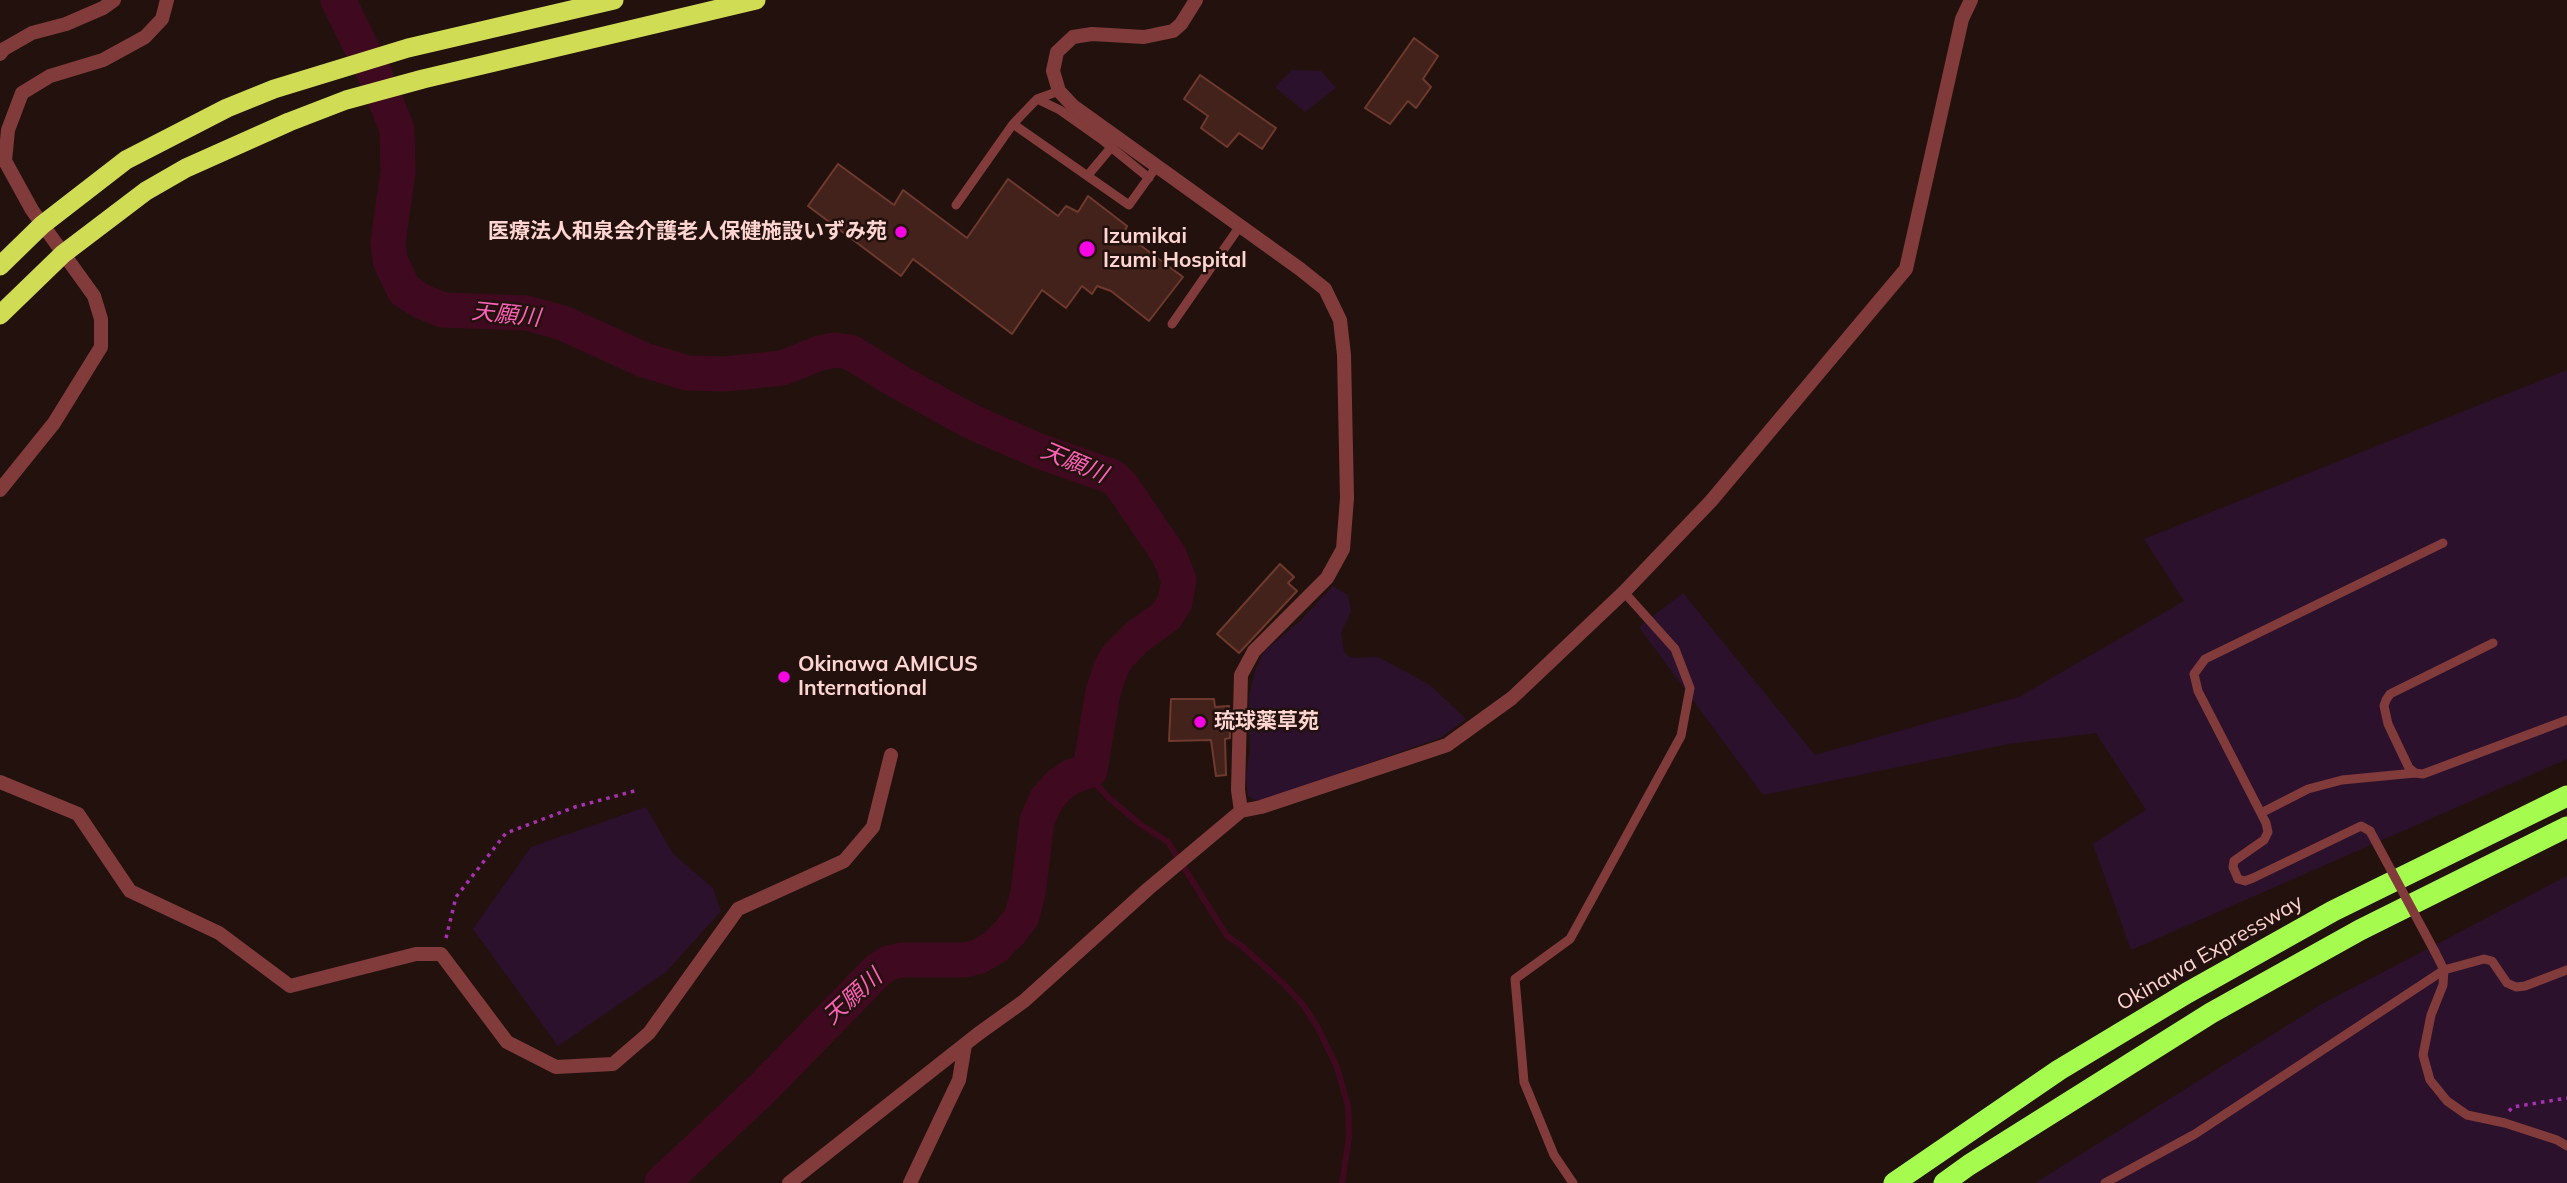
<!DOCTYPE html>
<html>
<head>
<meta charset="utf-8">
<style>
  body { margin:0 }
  canvas { display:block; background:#23110e }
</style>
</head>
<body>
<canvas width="2567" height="1183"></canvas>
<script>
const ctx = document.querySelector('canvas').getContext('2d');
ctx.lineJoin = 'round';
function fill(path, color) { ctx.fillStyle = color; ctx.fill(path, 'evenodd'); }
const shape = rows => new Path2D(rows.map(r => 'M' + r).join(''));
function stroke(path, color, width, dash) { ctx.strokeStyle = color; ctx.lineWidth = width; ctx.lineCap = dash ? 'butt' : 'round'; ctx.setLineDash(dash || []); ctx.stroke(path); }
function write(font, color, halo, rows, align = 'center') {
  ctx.font = font + ' Mulish,"Noto Sans JP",sans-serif'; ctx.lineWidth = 5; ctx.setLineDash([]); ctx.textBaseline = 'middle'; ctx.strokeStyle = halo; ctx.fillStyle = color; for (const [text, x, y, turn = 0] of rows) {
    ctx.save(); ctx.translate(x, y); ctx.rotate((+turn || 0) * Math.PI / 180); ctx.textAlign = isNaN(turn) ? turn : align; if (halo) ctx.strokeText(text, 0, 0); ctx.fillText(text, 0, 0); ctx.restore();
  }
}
fill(shape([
  [1292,70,1321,71,1336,88,1305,112,1275,87],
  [2567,370,2567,759,2131,950,2093,844,2146,810,2096,733,2008,744,1763,795,1639,627,1683,593,1815,755,2019,697,2184,601,2144,539],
  [1333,586,1348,595,1351,611,1341,633,1344,652,1351,658,1378,657,1430,685,1466,719,1442,737,1260,802,1248,796,1246,777,1250,750,1249,697,1256,668,1264,652,1301,620],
  [646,807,673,854,713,888,721,911,666,972,558,1046,473,929,531,847],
  [2567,876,2567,1183,2035,1183,2320,1005]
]), '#2b112c');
stroke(shape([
  [1090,770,1095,783,1109,798,1140,824,1168,842,1227,936,1243,947,1286,986,1304,1006,1318,1028,1337,1067,1348,1106,1349,1137,1342,1183]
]), '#3f0a1f', 6);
stroke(shape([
  [338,0,375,75,397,129,398,172,388,242,390,260,404,290,421,301,443,310,527,313,563,323,644,360,687,373,725,374,782,368,820,353,835,350,850,352,899,382,972,422,1039,451,1113,477,1122,486,1169,555,1179,580,1175,602,1166,616,1136,638,1117,657,1111,668,1103,692,1090,770,1071,777,1059,785,1046,800,1037,821,1028,893,1022,916,1010,932,995,947,978,957,964,960,901,960,889,963,878,970,763,1088,662,1183]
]), '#3f0a1f', 35);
const building = shape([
  [1414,38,1438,56,1423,79,1431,87,1416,108,1408,101,1390,124,1365,108,1414,38],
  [1200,75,1276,128,1262,149,1239,133,1227,147,1201,128,1208,116,1184,99,1200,75],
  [838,164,894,205,903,190,967,238,1008,179,1058,216,1066,206,1078,212,1088,196,1127,226,1124,233,1183,277,1149,321,1111,291,1097,286,1092,294,1082,286,1066,308,1042,290,1012,334,913,259,901,276,808,206,838,164],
  [1280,564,1294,577,1288,583,1297,591,1239,653,1217,634,1280,564],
  [1171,699,1214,699,1215,707,1229,706,1230,738,1225,739,1226,775,1216,776,1211,740,1169,741,1171,699]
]);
fill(building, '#43221b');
stroke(building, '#6f392d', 2);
stroke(shape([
  [446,938,456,897,506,833,575,807,638,790],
  [2509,1111,2513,1107,2567,1098]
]), '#a830b2', 3.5, [3.5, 5]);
stroke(shape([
  [1037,99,1060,110,1101,139,1149,178],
  [1013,124,1129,205,1157,166],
  [1088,175,1114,144],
  [956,205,1013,124,1037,99,1059,91],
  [1172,324,1240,226],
  [2493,643,2390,694,2386,700,2384,706,2388,724,2409,768,2415,773,2423,774,2567,720],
  [2261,813,2308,789,2342,780,2415,773],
  [2370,831,2361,826,2253,878,2245,881,2238,879,2233,867,2234,861,2264,840,2268,832,2266,823,2198,691,2194,674,2205,659,2443,543],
  [2435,952,2444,970,2443,985,2431,1015,2423,1055,2430,1080,2447,1101,2467,1115,2505,1123,2557,1140,2567,1146],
  [1573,1183,1554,1155,1524,1082,1515,979,1570,939,1681,736,1690,688,1675,649,1624,592],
  [2105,1183,2195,1134,2444,970,2484,959,2492,961,2507,983,2516,987,2525,986,2567,970]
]), '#813b3a', 9);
stroke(shape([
  [1196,0,1181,24,1173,31,1144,37,1092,34,1073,37,1057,52,1053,71,1059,91,1073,106,1300,269,1325,289,1340,320,1344,355,1347,498,1343,549,1327,578,1254,651,1241,675,1238,790,1241,811],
  [0,54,4,49,32,33,66,24,103,8,114,0],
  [789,1183,978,1034,1024,1001,1148,889,1241,811,1261,807,1447,745,1512,698,1624,592,1711,501,1906,269,1962,19,1971,0],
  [910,1183,959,1080,965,1045]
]), '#813b3a', 14);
stroke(shape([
  [0,490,54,423,101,347,101,319,94,296,32,210,5,161,8,130,22,93,50,76,103,60,145,37,162,19,167,0],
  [0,782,78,814,130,891,219,933,290,986,416,954,441,954,507,1042,556,1067,613,1064,649,1033,738,909,844,861,873,827,891,755]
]), '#813b3a', 14);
stroke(shape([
  [0,266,42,225,126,160,227,108,274,89,408,48,614,0],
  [0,315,63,254,146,191,186,168,289,122,346,100,423,79,756,0]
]), '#d0dc54', 19);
stroke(shape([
  [1894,1183,2059,1070,2187,993,2333,911,2567,796],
  [1944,1183,1969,1165,2211,1013,2360,930,2567,827]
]), '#a5fc4e', 21);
stroke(shape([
  [2370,831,2435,952]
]), '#813b3a', 9);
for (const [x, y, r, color] of [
  [901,232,7,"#f604e3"],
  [1087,249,9,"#f604e3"],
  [784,677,7,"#f604e3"],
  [1200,722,7,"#f604e3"]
]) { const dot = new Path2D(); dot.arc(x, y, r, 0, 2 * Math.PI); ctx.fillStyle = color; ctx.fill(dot); stroke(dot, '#23110e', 2.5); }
write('bold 21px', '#fed5d0', '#23110e', [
  ["医療法人和泉会介護老人保健施設いずみ苑",887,232,"right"],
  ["Izumikai",1103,237],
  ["Izumi Hospital",1103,261],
  ["Okinawa AMICUS",798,665],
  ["International",798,689],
  ["琉球薬草苑",1214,722]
], 'left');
write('21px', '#fed5d0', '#23110e', [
  ["Okinawa Expressway",2210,953,-30]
]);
write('italic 23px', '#fc60b7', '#23110e', [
  ["天願川",506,315,6],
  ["天願川",1074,463,23],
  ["天願川",853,997,-42]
]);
</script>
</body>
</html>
